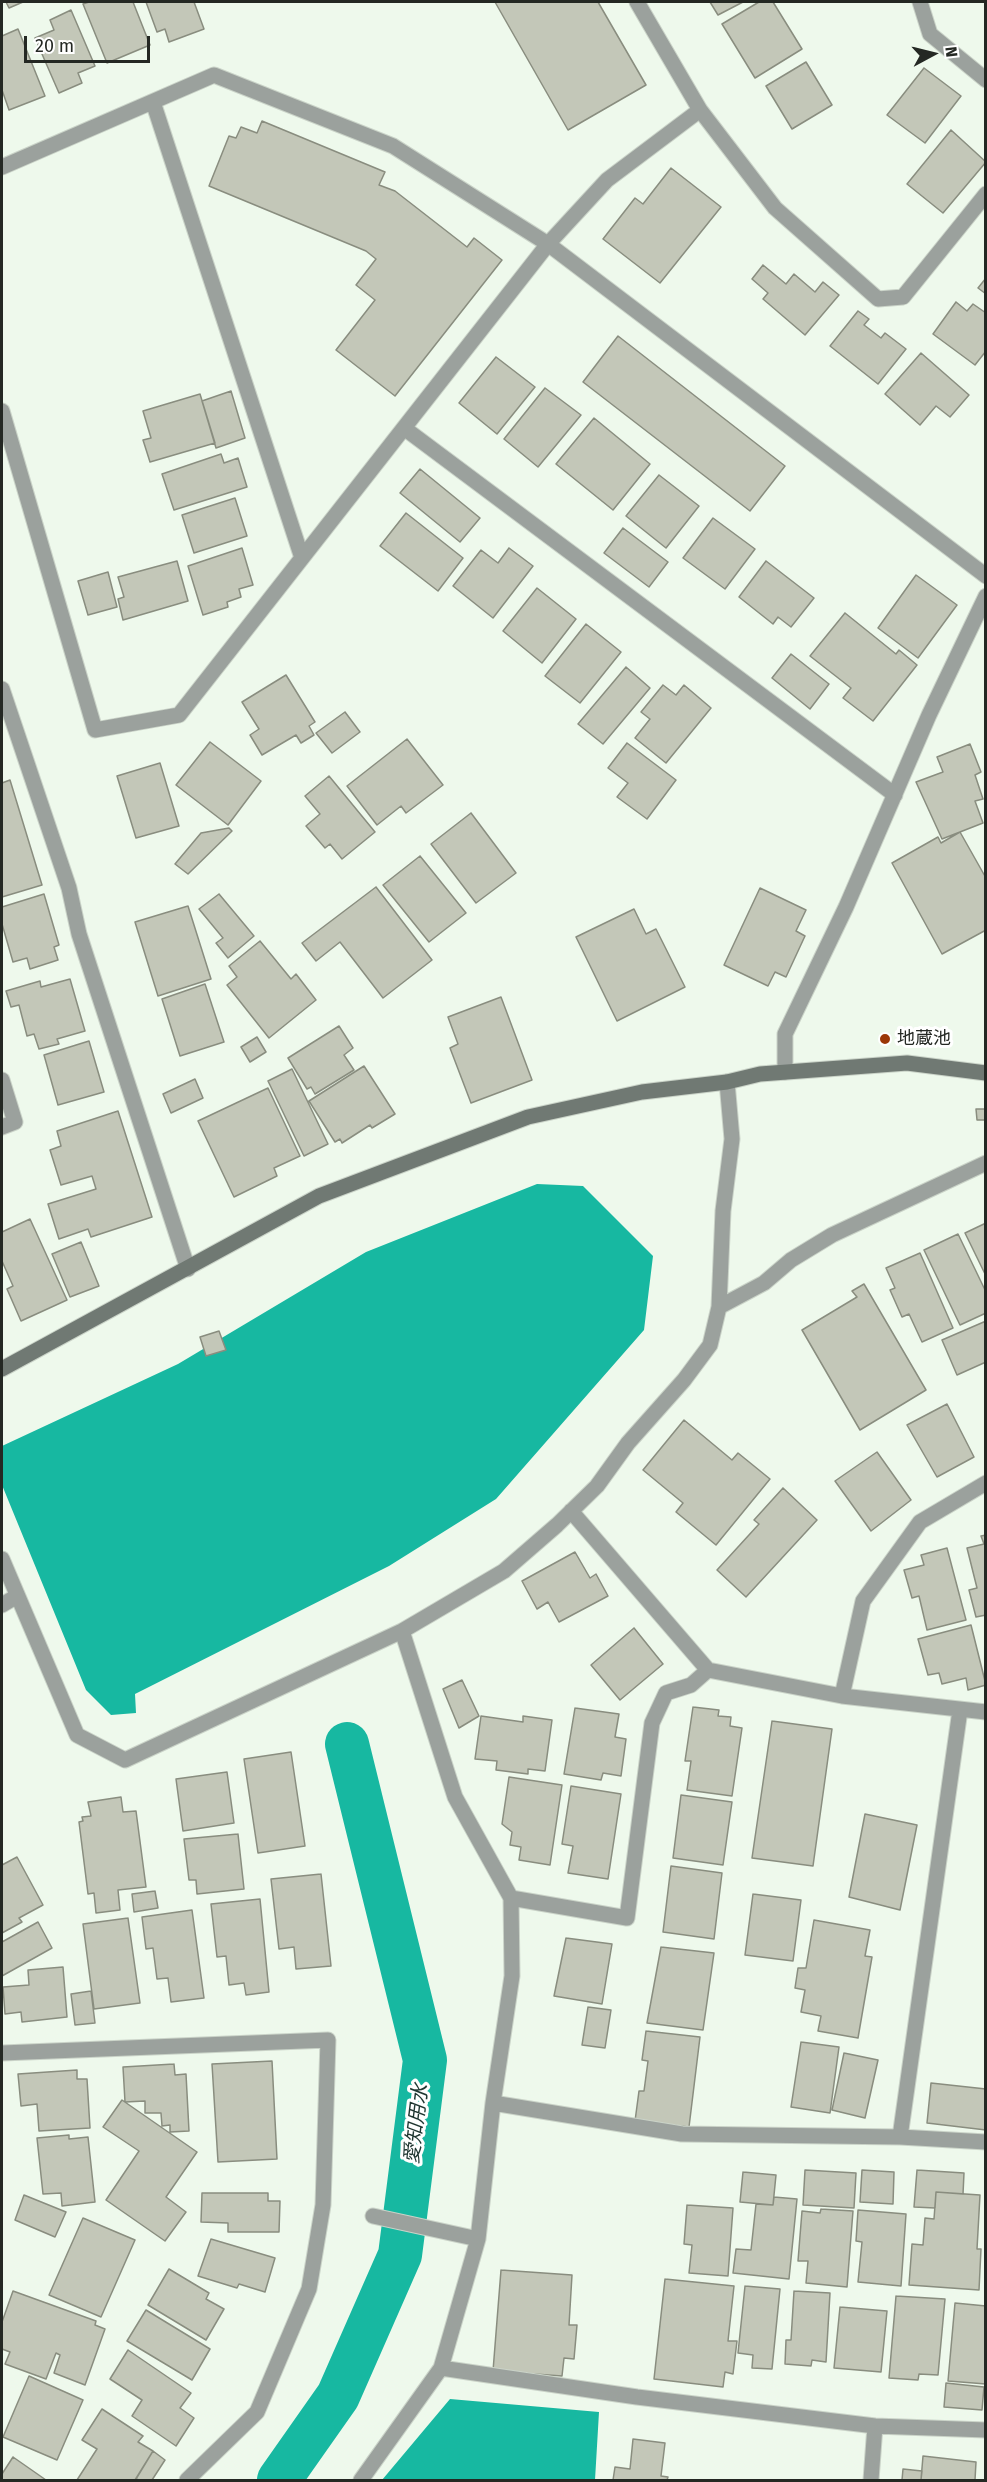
<!DOCTYPE html>
<html>
<head>
<meta charset="utf-8">
<style>
  body { margin:0 }
  #map { position:relative; width:987px; height:2482px; overflow:hidden; background:#eef9ec; font-family:"Fira Sans",sans-serif }
  canvas { display:block }
  .frame { position:absolute; inset:0; border:3px solid #242823; pointer-events:none }
  .north { position:absolute; left:903px; top:24px; width:60px; height:60px; -webkit-text-stroke:4px #fff; paint-order:stroke; rotate:83deg; font-size:16px; font-weight:700; line-height:24px; text-align:center; color:#242823 }
  .north::after { content:''; display:block; margin:auto; width:21px; height:27px; background:#242823; clip-path:polygon(50% 0,100% 100%,50% 72%,0 100%) }
  .scale { position:absolute; left:24px; top:36px; width:126px; height:27px; box-sizing:border-box; border:3px solid #242823; border-top:0; padding-left:8px; font-size:18px; line-height:21px; white-space:nowrap; color:#242823; -webkit-text-stroke:4px #fff; paint-order:stroke }
</style>
</head>
<body>
<div id="map">
<canvas width="987" height="2482"></canvas>
<div class="frame"></div>
<div class="north">N</div>
<div class="scale">20 m</div>
</div>
<script>
const ctx = document.querySelector('canvas').getContext('2d');
ctx.lineJoin = 'round';
function fill(path, color) { ctx.fillStyle = color; ctx.fill(path, 'evenodd'); }
const shape = rows => new Path2D(rows.map(r => 'M' + r).join(''));
function stroke(path, color, width, dash) { ctx.strokeStyle = color; ctx.lineWidth = width; ctx.lineCap = dash ? 'butt' : 'round'; ctx.setLineDash(dash || []); ctx.stroke(path); }
function write(font, color, halo, rows, align = 'center') {
  ctx.font = font + ' "Fira Sans","Noto Sans JP",sans-serif'; ctx.lineWidth = 6; ctx.setLineDash([]); ctx.textBaseline = 'middle'; ctx.strokeStyle = halo; ctx.fillStyle = color; for (const [text, x, y, turn = 0] of rows) {
    ctx.save(); ctx.translate(x, y); ctx.rotate((+turn || 0) * Math.PI / 180); ctx.textAlign = isNaN(turn) ? turn : align; if (halo) ctx.strokeText(text, 0, 0); ctx.fillText(text, 0, 0); ctx.restore();
  }
}
fill(shape([
  [537,1184,583,1186,653,1256,644,1330,496,1499,389,1566,135,1694,136,1713,111,1715,86,1690,2,1485,2,1446,178,1364,366,1252],
  [450,2399,599,2412,595,2480,382,2480]
]), '#17b8a1');
stroke(shape([
  [279,2480,338,2396,400,2255,425,2060,347,1744]
]), '#17b8a1', 44);
const building = shape([
  [6,2,23,2,9,8,6,2],
  [89,2,133,2,150,45,107,63,83,4,89,2],
  [146,2,194,2,204,29,169,42,165,29,157,32,146,2],
  [495,2,598,2,646,85,568,130,495,2],
  [710,2,743,2,718,15,710,2],
  [759,2,773,2,802,49,755,78,722,24,759,2],
  [71,10,95,66,78,73,82,83,59,93,35,38,54,30,50,20,71,10],
  [18,29,45,96,9,110,2,90,2,36,18,29],
  [806,62,832,105,792,129,766,86,806,62],
  [924,68,961,96,925,143,887,115,924,68],
  [262,121,385,172,379,185,395,191,467,247,474,238,502,260,395,396,336,350,375,300,356,285,376,259,366,251,209,186,229,136,236,138,241,127,257,133,262,121],
  [951,130,986,162,943,213,907,184,951,130],
  [671,168,721,207,660,283,603,239,635,198,643,204,671,168],
  [763,265,786,284,794,274,815,292,823,282,839,295,805,335,763,299,768,293,752,279,763,265],
  [986,278,986,294,978,288,986,278],
  [956,302,967,311,973,304,986,313,986,351,975,365,933,334,956,302],
  [858,311,869,319,864,325,881,338,885,333,906,349,878,384,830,346,858,311],
  [618,336,785,466,750,511,583,382,618,336],
  [921,353,969,395,950,417,936,406,920,425,885,394,921,353],
  [496,357,535,387,497,434,459,403,496,357],
  [545,388,581,415,538,467,504,439,545,388],
  [231,391,245,438,216,448,202,401,231,391],
  [200,394,215,443,150,462,143,440,151,438,143,411,200,394],
  [594,418,650,464,613,510,556,464,594,418],
  [221,454,224,463,238,458,247,487,174,510,162,474,221,454],
  [420,469,480,518,460,542,400,493,420,469],
  [659,475,699,506,666,548,626,516,659,475],
  [235,498,247,536,194,553,182,515,235,498],
  [406,513,463,558,438,591,380,546,406,513],
  [713,518,755,549,725,589,683,558,713,518],
  [623,528,668,562,649,587,604,553,623,528],
  [242,548,253,585,239,589,241,597,227,602,228,607,203,615,188,566,242,548],
  [509,548,533,566,493,618,453,586,481,550,498,563,509,548],
  [177,561,188,601,123,620,118,599,124,597,118,577,177,561],
  [766,561,814,598,791,627,778,617,773,624,739,597,766,561],
  [108,572,117,607,88,615,78,581,108,572],
  [916,575,957,605,918,658,878,628,916,575],
  [537,588,576,619,542,663,503,631,537,588],
  [845,613,896,654,899,650,917,665,873,721,843,698,851,688,810,656,845,613],
  [586,624,621,652,580,703,545,676,586,624],
  [791,654,829,684,810,709,772,678,791,654],
  [626,667,650,688,603,744,578,724,626,667],
  [286,675,315,722,309,726,314,735,301,743,296,735,262,755,250,735,259,729,242,702,286,675],
  [663,685,676,695,684,685,711,708,666,763,635,738,650,719,641,712,663,685],
  [345,712,360,732,332,753,316,733,345,712],
  [407,739,443,785,406,813,401,806,377,825,347,786,407,739],
  [210,742,261,781,228,825,176,785,210,742],
  [627,743,676,780,647,819,617,797,628,783,608,768,627,743],
  [970,744,981,772,975,775,983,799,975,801,983,823,942,839,916,782,943,772,937,757,970,744],
  [160,763,179,826,136,838,117,776,160,763],
  [329,776,375,832,342,859,330,844,325,848,306,826,320,814,305,796,329,776],
  [10,780,42,885,2,897,2,783,10,780],
  [471,813,516,873,476,903,431,844,471,813],
  [229,828,232,831,188,874,175,864,201,833,229,828],
  [960,832,986,878,986,930,942,954,892,863,938,837,941,843,960,832],
  [420,856,466,913,429,942,383,885,420,856],
  [376,887,432,960,383,998,340,942,316,961,302,943,376,887],
  [760,888,806,910,796,931,805,936,786,977,775,972,768,986,724,965,760,888],
  [44,894,59,945,54,947,58,960,30,969,27,958,13,962,2,924,2,907,44,894],
  [219,894,254,936,228,958,216,943,223,938,199,909,219,894],
  [188,906,211,979,158,996,135,922,188,906],
  [634,909,646,934,656,929,685,987,617,1021,576,937,634,909],
  [260,941,291,979,296,974,316,1000,269,1038,227,985,237,977,229,966,260,941],
  [70,979,85,1031,57,1039,59,1044,39,1049,34,1034,27,1036,19,1005,11,1007,6,991,40,981,41,987,70,979],
  [205,984,224,1042,180,1056,162,999,205,984],
  [501,997,532,1080,471,1103,450,1048,458,1044,448,1017,501,997],
  [339,1026,353,1048,344,1055,354,1070,315,1094,311,1087,307,1089,288,1058,339,1026],
  [257,1037,266,1052,250,1062,241,1047,257,1037],
  [89,1041,104,1092,58,1105,44,1055,89,1041],
  [364,1066,395,1114,372,1128,370,1125,342,1143,340,1139,335,1142,309,1101,364,1066],
  [292,1069,328,1144,304,1156,268,1081,292,1069],
  [195,1079,203,1098,171,1113,163,1094,195,1079],
  [268,1088,300,1156,274,1168,277,1176,234,1197,198,1121,268,1088],
  [976,1109,986,1109,986,1120,977,1120,976,1109],
  [118,1111,152,1217,91,1237,88,1229,59,1239,48,1204,96,1189,92,1176,61,1185,50,1150,61,1146,57,1131,118,1111],
  [30,1219,67,1300,21,1321,7,1289,13,1286,2,1261,2,1232,30,1219],
  [986,1223,986,1276,965,1233,986,1223],
  [958,1234,986,1292,986,1313,960,1325,924,1250,958,1234],
  [81,1242,99,1286,70,1297,52,1254,81,1242],
  [920,1253,953,1328,922,1342,909,1314,902,1317,890,1290,895,1288,886,1268,920,1253],
  [864,1284,926,1390,860,1430,802,1330,857,1297,852,1291,864,1284],
  [986,1321,986,1362,957,1375,942,1340,986,1321],
  [219,1331,226,1350,206,1356,200,1337,219,1331],
  [947,1404,974,1457,937,1477,907,1425,947,1404],
  [684,1420,732,1460,738,1453,770,1479,716,1545,676,1512,683,1503,643,1470,684,1420],
  [877,1452,911,1500,871,1531,835,1481,877,1452],
  [783,1488,817,1520,746,1597,717,1570,759,1524,754,1520,783,1488],
  [986,1535,986,1615,976,1617,969,1590,977,1588,967,1548,984,1544,981,1536,986,1535],
  [947,1548,966,1620,927,1630,919,1596,912,1598,904,1570,924,1565,921,1555,947,1548],
  [575,1552,590,1578,596,1574,608,1596,559,1622,548,1602,537,1609,522,1581,575,1552],
  [971,1625,986,1685,968,1690,966,1678,942,1684,939,1673,928,1675,918,1639,971,1625],
  [634,1628,663,1664,620,1700,591,1665,634,1628],
  [462,1680,479,1716,459,1728,443,1689,462,1680],
  [693,1707,719,1710,718,1716,731,1717,730,1726,742,1728,732,1796,687,1790,691,1761,685,1761,693,1707],
  [575,1708,619,1714,615,1737,626,1739,621,1776,603,1773,601,1780,564,1774,575,1708],
  [481,1716,523,1722,523,1716,552,1720,545,1771,528,1769,528,1774,496,1770,497,1761,475,1759,481,1716],
  [772,1721,832,1729,813,1866,752,1858,772,1721],
  [291,1752,305,1846,258,1853,244,1759,291,1752],
  [227,1772,234,1823,183,1831,176,1779,227,1772],
  [509,1777,562,1785,550,1865,519,1860,521,1847,510,1845,512,1832,502,1824,509,1777],
  [571,1786,621,1794,608,1879,568,1873,573,1846,562,1844,571,1786],
  [681,1795,732,1802,723,1865,673,1858,681,1795],
  [121,1797,123,1812,136,1811,146,1887,118,1890,120,1910,96,1913,94,1893,88,1894,79,1822,83,1821,82,1817,91,1816,88,1802,121,1797],
  [865,1814,917,1825,900,1910,849,1897,865,1814],
  [238,1834,244,1889,197,1894,196,1880,189,1880,184,1839,238,1834],
  [17,1857,43,1905,19,1918,22,1922,2,1933,2,1865,17,1857],
  [671,1866,722,1873,714,1939,663,1932,671,1866],
  [321,1874,331,1966,296,1969,294,1947,279,1949,271,1879,321,1874],
  [155,1891,158,1908,134,1912,132,1894,155,1891],
  [753,1894,801,1900,793,1961,745,1955,753,1894],
  [260,1899,269,1992,246,1995,244,1983,229,1985,226,1956,217,1957,211,1904,260,1899],
  [192,1910,204,1998,171,2002,168,1978,157,1979,153,1948,146,1949,142,1917,192,1910],
  [128,1918,140,2003,94,2009,83,1924,128,1918],
  [814,1920,870,1930,865,1956,872,1957,858,2038,818,2031,821,2016,801,2012,805,1990,795,1988,798,1968,806,1968,814,1920],
  [38,1922,52,1948,2,1976,2,1942,38,1922],
  [566,1938,612,1944,602,2004,554,1996,566,1938],
  [661,1947,714,1953,703,2030,647,2023,661,1947],
  [63,1967,67,2017,22,2022,21,2012,5,2014,3,1987,29,1985,28,1970,63,1967],
  [91,1991,95,2023,75,2025,71,1994,91,1991],
  [588,2007,611,2010,605,2048,582,2045,588,2007],
  [646,2031,700,2037,689,2127,635,2121,639,2091,644,2091,648,2061,642,2060,646,2031],
  [801,2042,839,2047,830,2113,791,2107,801,2042],
  [844,2053,878,2060,865,2118,832,2110,844,2053],
  [272,2061,277,2159,218,2162,212,2064,272,2061],
  [174,2064,175,2075,186,2074,189,2131,170,2132,170,2125,162,2126,161,2113,145,2113,145,2101,125,2102,123,2067,174,2064],
  [77,2070,77,2079,87,2079,90,2128,39,2131,37,2104,21,2106,18,2074,77,2070],
  [931,2083,986,2089,986,2130,927,2123,931,2083],
  [122,2100,197,2152,166,2197,186,2212,165,2241,106,2200,139,2151,103,2127,122,2100],
  [69,2135,69,2139,88,2137,95,2202,62,2206,61,2193,43,2194,37,2138,69,2135],
  [805,2170,856,2173,854,2208,803,2205,805,2170],
  [862,2170,894,2172,893,2204,860,2202,862,2170],
  [917,2170,964,2173,963,2194,936,2192,935,2208,914,2207,917,2170],
  [743,2172,776,2175,773,2205,740,2202,743,2172],
  [936,2192,980,2195,977,2249,981,2249,979,2290,909,2285,912,2244,923,2245,925,2218,934,2219,936,2192],
  [202,2193,268,2193,268,2201,280,2201,279,2232,228,2232,228,2223,201,2222,202,2193],
  [24,2195,66,2212,55,2237,15,2220,24,2195],
  [774,2197,797,2199,789,2279,733,2273,736,2249,751,2250,756,2204,773,2205,774,2197],
  [687,2205,733,2208,728,2276,689,2273,692,2245,684,2244,687,2205],
  [821,2209,853,2211,847,2287,806,2283,808,2261,798,2261,802,2211,820,2213,821,2209],
  [858,2210,906,2214,901,2286,858,2282,862,2242,856,2241,858,2210],
  [83,2218,135,2240,101,2317,49,2295,83,2218],
  [211,2239,275,2258,265,2292,239,2284,237,2288,198,2276,211,2239],
  [169,2269,209,2293,206,2299,224,2309,206,2340,148,2305,169,2269],
  [501,2270,572,2275,569,2325,577,2325,574,2359,564,2358,562,2376,493,2371,501,2270],
  [665,2279,734,2286,728,2341,737,2341,733,2374,725,2372,723,2387,654,2379,665,2279],
  [745,2286,780,2289,772,2369,752,2368,753,2355,738,2353,745,2286],
  [13,2291,96,2321,95,2325,105,2329,85,2385,54,2373,60,2355,56,2353,46,2379,5,2364,10,2352,2,2349,2,2322,13,2291],
  [794,2291,830,2293,826,2362,812,2360,811,2366,785,2364,786,2340,791,2340,794,2291],
  [896,2296,945,2299,938,2375,919,2374,918,2380,889,2378,896,2296],
  [955,2303,986,2306,986,2384,948,2381,955,2303],
  [840,2307,887,2311,881,2372,834,2368,840,2307],
  [146,2310,210,2349,192,2380,127,2341,146,2310],
  [128,2350,191,2393,180,2408,194,2418,176,2446,132,2416,142,2400,110,2379,128,2350],
  [29,2376,83,2400,57,2460,3,2437,29,2376],
  [946,2383,984,2387,982,2410,944,2407,946,2383],
  [102,2409,143,2436,138,2442,153,2451,135,2480,77,2480,97,2449,82,2440,102,2409],
  [633,2439,665,2443,661,2476,668,2477,667,2480,613,2480,615,2467,630,2469,633,2439],
  [153,2451,165,2460,152,2480,139,2480,136,2479,153,2451],
  [923,2456,976,2462,975,2480,921,2480,923,2456],
  [13,2457,46,2480,2,2480,2,2474,13,2457],
  [903,2469,922,2471,921,2480,902,2480,903,2469]
]);
fill(building, '#c3c7b8');
stroke(building, '#898d7f', 1.5);
const street = shape([
  [637,2,700,110,775,208,878,299,903,297,986,194],
  [920,2,930,34,986,80],
  [153,102,302,558],
  [2,167,214,75,393,146,548,244,986,576],
  [2,411,95,730,179,715,548,244,607,180,700,110],
  [404,428,895,795],
  [2,689,69,888,79,934,188,1269],
  [785,1072,785,1034,846,907,929,715,986,596],
  [2,1080,15,1122,2,1127],
  [719,1307,764,1283,791,1260,832,1235,986,1163],
  [571,1511,708,1670],
  [2,1559,77,1735,125,1760,402,1631,504,1571,557,1525,597,1486,628,1443,684,1380,710,1345,719,1307,723,1211,732,1139,727,1082],
  [2,1605,17,1596],
  [842,1696,863,1601,920,1522,986,1483],
  [511,1898,627,1918,652,1723,666,1693,691,1685,708,1670,842,1696,986,1712],
  [2,2053,328,2040,323,2205,309,2289,257,2412,187,2480],
  [493,2103,682,2134,900,2137,986,2142],
  [900,2137,960,1710],
  [373,2216,478,2239],
  [441,2368,637,2397,875,2426,986,2430],
  [361,2480,441,2368,478,2239,493,2103,512,1976,511,1898,455,1797,402,1631],
  [871,2480,875,2426]
]);
const secondary = shape([
  [2,1369,319,1196,528,1117,642,1092,727,1082,760,1074,907,1063,986,1073]
]);
stroke(street, '#cad3c8', 17);
stroke(secondary, '#cad3c8', 17);
stroke(street, '#9ba19d', 15);
stroke(secondary, '#707973', 15);
for (const [x, y, r, color] of [
  [885,1039,6,"#9b3706"]
]) { const dot = new Path2D(); dot.arc(x, y, r, 0, 2 * Math.PI); ctx.fillStyle = color; ctx.fill(dot); stroke(dot, '#fff', 2); }
write('18px', '#242823', '#fff', [
  ["地蔵池",897,1039]
], 'left');
write('italic 20px', '#1f3631', '#fff', [
  ["愛知用水",417,2124,-83]
]);
</script>
</body>
</html>
